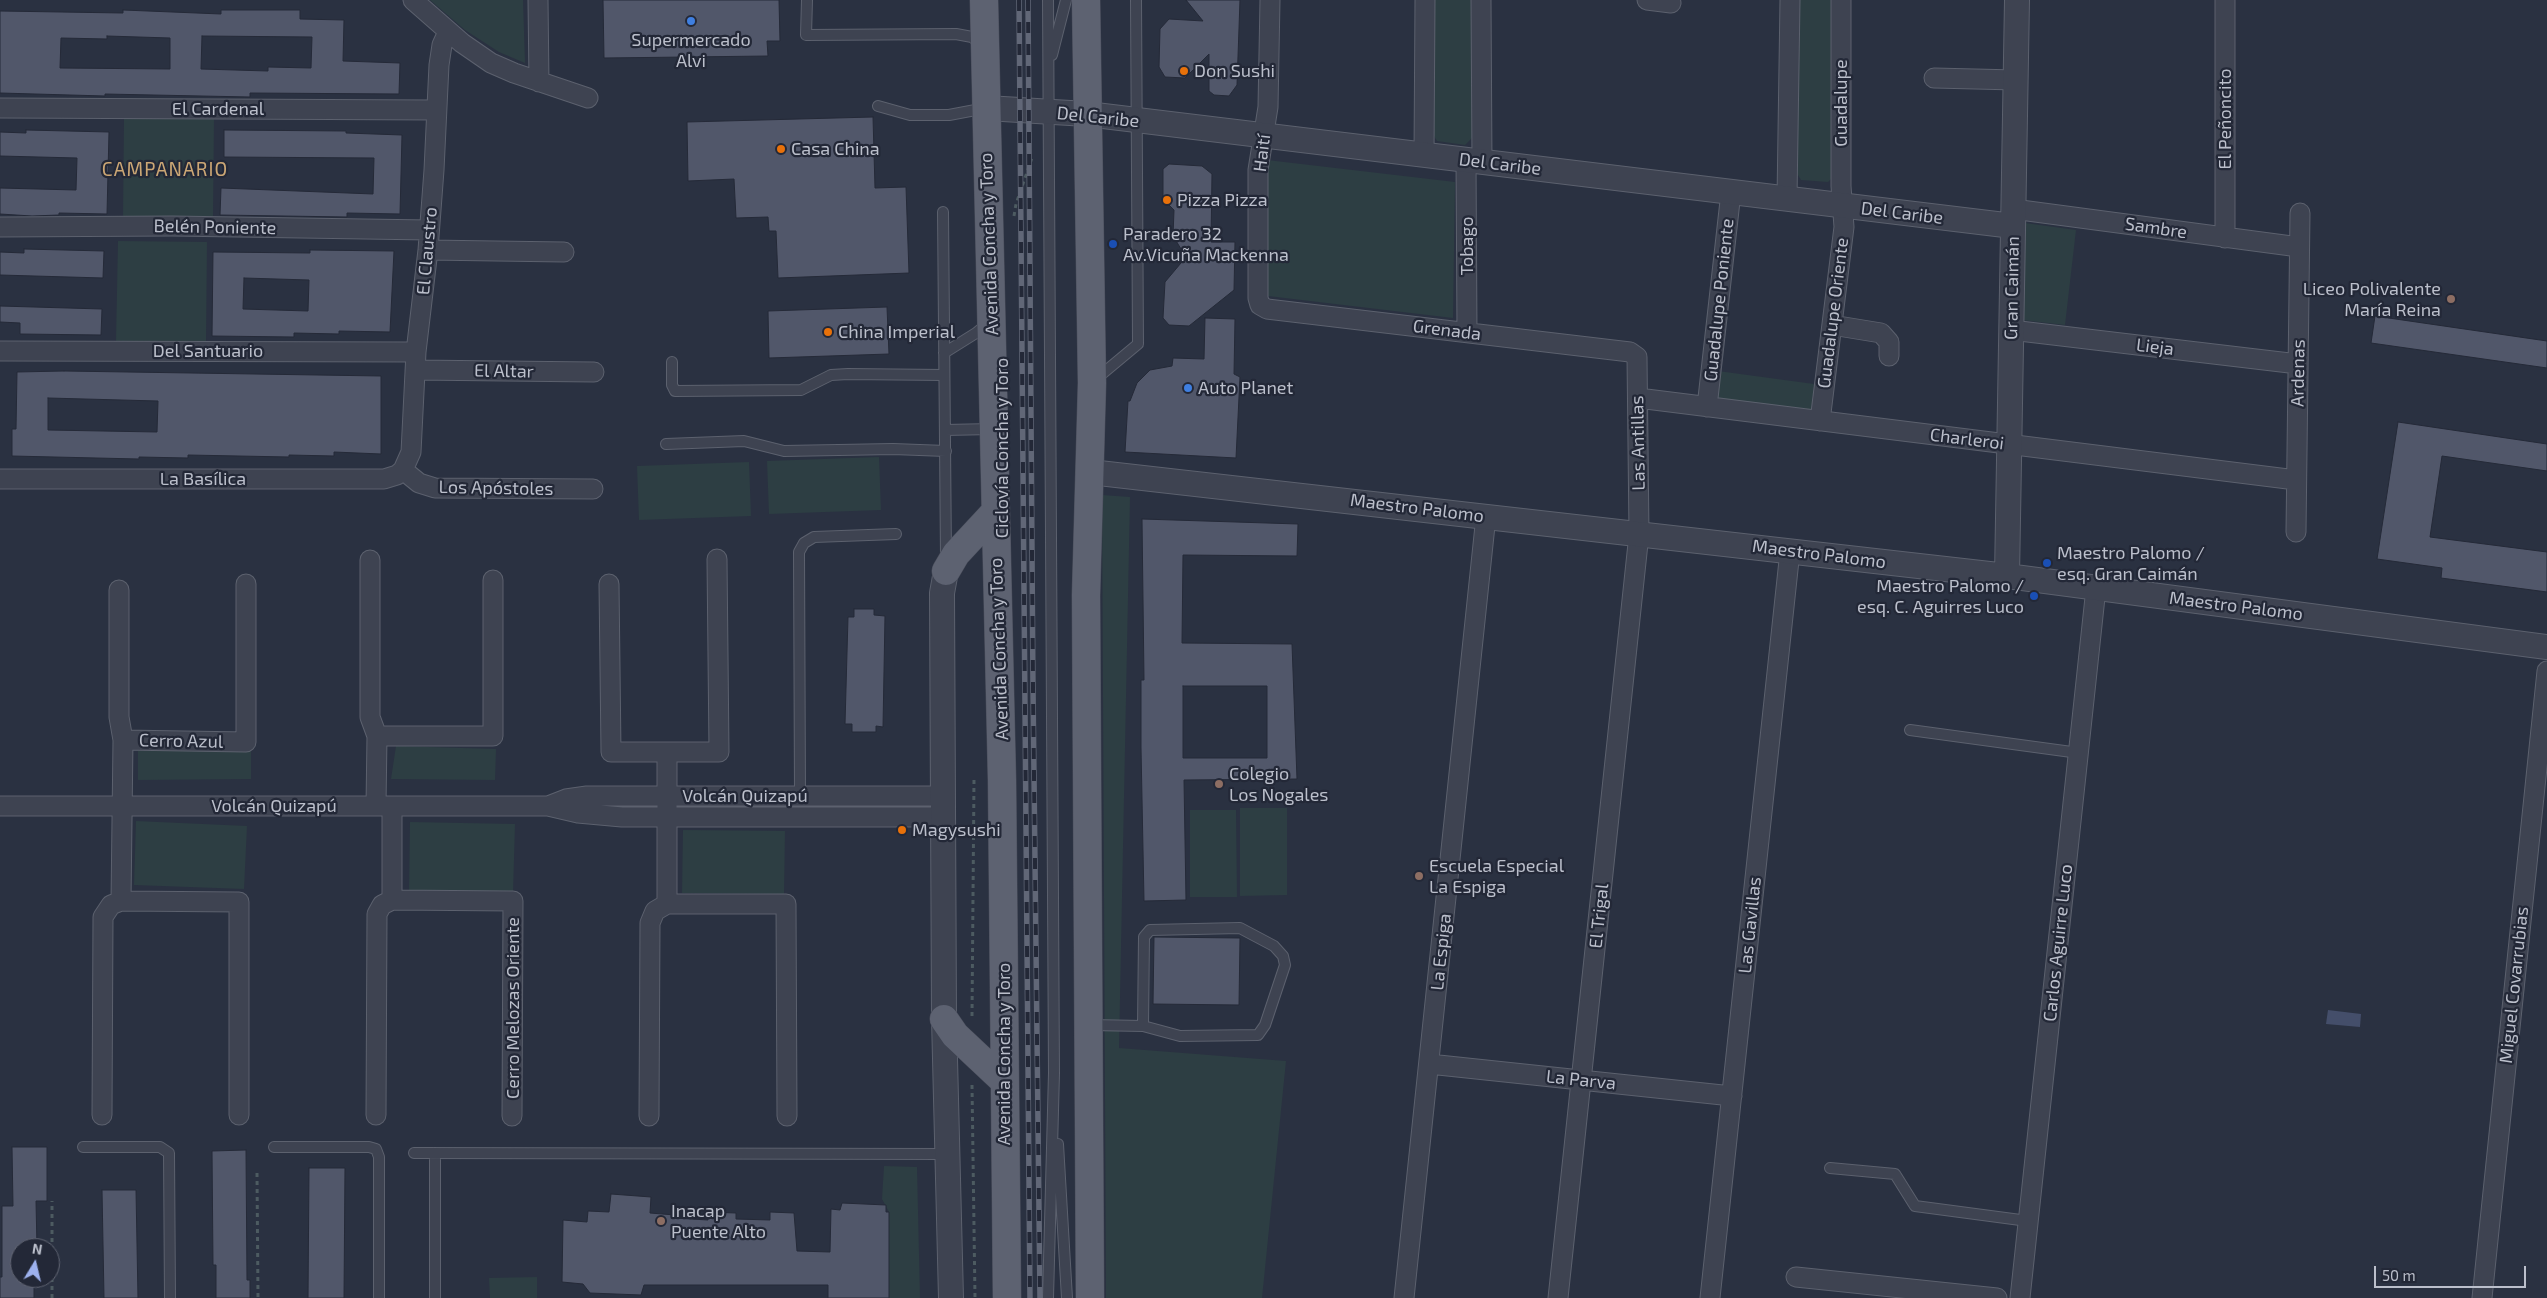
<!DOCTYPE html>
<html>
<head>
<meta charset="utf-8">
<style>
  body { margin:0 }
  #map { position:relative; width:2547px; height:1298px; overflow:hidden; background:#2a3141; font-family:"Exo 2",sans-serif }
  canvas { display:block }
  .north { position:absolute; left:10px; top:1238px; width:50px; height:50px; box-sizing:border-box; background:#232837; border:1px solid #606472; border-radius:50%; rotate:9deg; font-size:14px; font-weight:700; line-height:20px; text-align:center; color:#bbbfcb }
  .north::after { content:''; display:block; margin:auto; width:18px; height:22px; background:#9db1ee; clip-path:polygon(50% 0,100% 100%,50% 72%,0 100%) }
  .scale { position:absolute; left:2374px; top:1266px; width:152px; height:22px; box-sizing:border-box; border:2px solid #bbbfcb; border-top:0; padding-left:6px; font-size:15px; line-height:18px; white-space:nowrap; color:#bbbfcb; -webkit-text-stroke:4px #232837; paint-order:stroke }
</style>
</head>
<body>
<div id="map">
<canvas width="2547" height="1298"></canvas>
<div class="north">N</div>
<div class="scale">50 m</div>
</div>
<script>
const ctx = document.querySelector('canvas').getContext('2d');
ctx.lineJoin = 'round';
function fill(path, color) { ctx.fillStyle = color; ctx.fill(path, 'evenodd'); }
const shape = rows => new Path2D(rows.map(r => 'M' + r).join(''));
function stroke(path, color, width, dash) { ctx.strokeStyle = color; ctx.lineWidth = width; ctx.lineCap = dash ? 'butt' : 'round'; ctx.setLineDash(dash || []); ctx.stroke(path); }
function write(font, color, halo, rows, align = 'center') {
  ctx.font = font + ' "Exo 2",sans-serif'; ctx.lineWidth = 4.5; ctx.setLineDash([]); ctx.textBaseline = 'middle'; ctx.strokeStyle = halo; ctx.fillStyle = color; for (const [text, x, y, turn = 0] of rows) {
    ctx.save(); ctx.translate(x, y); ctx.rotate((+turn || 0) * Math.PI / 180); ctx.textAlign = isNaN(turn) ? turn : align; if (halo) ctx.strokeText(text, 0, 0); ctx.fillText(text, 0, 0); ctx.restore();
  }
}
fill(shape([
  [430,0,523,0,525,63,499,52,465,30],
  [1433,0,1473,0,1472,138,1465,145,1437,141,1431,131],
  [1798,0,1833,0,1834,176,1828,182,1801,180,1798,175],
  [124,118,214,119,213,218,123,217],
  [1267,160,1455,182,1453,318,1268,296],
  [2025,223,2076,230,2065,325,2022,320],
  [118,241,207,242,206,342,116,341],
  [1718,371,1814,384,1811,414,1719,402,1715,393],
  [879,457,881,510,769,514,767,461],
  [749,462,751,516,639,520,637,466],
  [1102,495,1130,497,1119,1048,1286,1061,1262,1298,1106,1298],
  [396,746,496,749,495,780,391,779],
  [138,751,251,751,251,779,138,780],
  [1240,808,1287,808,1287,895,1240,896],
  [1190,810,1236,810,1237,897,1190,897],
  [136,821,247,826,244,889,134,885],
  [410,822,515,824,513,894,409,891],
  [683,830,785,831,784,894,682,893],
  [884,1166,917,1167,920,1298,889,1298,889,1212,882,1199],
  [537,1277,537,1298,490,1298,489,1278]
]), '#2d3e43');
fill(shape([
  [2328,1010,2361,1014,2360,1027,2326,1024]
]), '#444e6a');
const building = shape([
  [603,0,779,0,780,41,767,41,768,56,604,58,603,0],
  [1186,0,1240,0,1237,85,1229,96,1214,95,1209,91,1209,54,1185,78,1165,77,1159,67,1160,29,1169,19,1203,21,1186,0],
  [123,10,221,14,221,10,300,10,300,19,344,20,343,61,400,63,399,94,250,93,250,97,105,94,105,96,0,93,0,11,123,13,123,10],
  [107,36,170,38,170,69,60,68,61,38,107,39,107,36],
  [202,36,312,37,311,68,268,67,268,71,201,69,202,36],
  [873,117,875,188,906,187,909,273,778,278,776,231,769,231,768,217,736,218,734,179,688,181,687,122,873,117],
  [26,130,109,132,107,214,59,213,59,215,32,216,0,214,0,188,76,190,77,158,0,156,0,132,26,133,26,130],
  [224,130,346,131,346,133,402,135,400,214,347,213,347,217,220,215,221,188,373,194,374,158,224,157,224,130],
  [1169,164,1202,166,1212,174,1211,242,1235,242,1234,290,1189,326,1169,325,1163,318,1165,282,1186,257,1173,236,1174,210,1163,199,1163,169,1169,164],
  [24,249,104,251,103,278,0,275,0,252,24,253,24,249],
  [310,250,394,251,390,332,339,331,339,334,294,333,294,337,212,336,213,252,310,253,310,250],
  [244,278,309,280,308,311,243,309,244,278],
  [0,306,102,309,101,335,20,334,20,323,0,322,0,306],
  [887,307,889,354,769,358,768,311,887,307],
  [2375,316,2547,341,2547,368,2371,343,2375,316],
  [1205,318,1235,319,1234,374,1240,377,1236,458,1125,452,1128,401,1130,401,1137,383,1150,370,1172,366,1173,358,1204,359,1205,318],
  [64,371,381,376,381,454,334,452,334,456,289,455,289,457,188,455,188,458,139,457,139,459,12,456,12,429,16,429,17,372,64,371],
  [48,398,158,401,157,432,48,430,48,398],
  [2398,422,2547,444,2547,471,2442,456,2430,537,2547,552,2547,592,2441,578,2442,568,2377,559,2398,422],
  [1142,519,1298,524,1297,556,1183,555,1182,643,1292,644,1297,779,1184,780,1186,900,1144,901,1141,748,1141,680,1144,680,1142,519],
  [1183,686,1267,686,1267,758,1183,758,1183,686],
  [854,609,874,609,874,615,885,616,883,727,876,726,876,732,852,732,852,724,845,724,848,617,854,617,854,609],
  [1154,937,1240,938,1239,1005,1153,1004,1154,937],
  [12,1147,47,1147,47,1201,36,1201,37,1248,20,1248,20,1278,34,1278,34,1298,0,1298,0,1277,2,1277,2,1206,13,1206,12,1147],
  [246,1150,247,1280,250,1280,250,1298,216,1298,216,1265,213,1265,212,1151,246,1150],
  [309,1168,345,1168,344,1298,308,1298,309,1168],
  [102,1190,136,1190,138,1298,104,1298,102,1190],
  [611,1194,651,1197,650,1213,675,1215,674,1218,708,1220,708,1212,736,1213,736,1219,770,1220,770,1212,794,1213,797,1251,830,1252,831,1209,840,1210,842,1203,886,1205,886,1212,889,1212,889,1298,828,1298,828,1285,644,1285,641,1295,590,1293,583,1284,562,1282,563,1220,587,1222,588,1211,609,1212,611,1194]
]);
fill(building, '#51576a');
stroke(building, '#252a38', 1);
const service = shape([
  [807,0,806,35,956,34,972,37,982,45],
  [1048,0,1054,1073,1048,1298],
  [1052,55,1066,0],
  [878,106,910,115,949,115,986,108],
  [943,212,946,557],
  [944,353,976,333,988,323],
  [672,362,672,385,675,391,801,390,831,375,848,374,944,375],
  [1096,379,1138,344,1136,0],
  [945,430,992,429],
  [666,444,744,441,784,451,893,449,946,451],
  [1910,730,2079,753],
  [800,796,799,552,804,543,814,537,896,534],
  [1090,1025,1143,1026,1180,1036,1258,1035,1265,1025,1285,965,1283,956,1274,946,1240,928,1150,930,1144,937,1143,1026],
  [1058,1144,1067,1298],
  [83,1147,160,1147,169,1153,170,1298],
  [274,1147,369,1147,376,1149,379,1157,379,1298],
  [414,1153,947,1154],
  [1830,1168,1895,1174,1915,1206,2028,1221],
  [435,1298,435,1153]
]);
const minor = shape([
  [413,0,462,43,491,63,514,73,588,98],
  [538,0,539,82],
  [1270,0,1268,107,1258,170,1258,298,1260,305,1267,309,1630,352,1637,357,1639,534,1558,1298],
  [1481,0,1482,162],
  [1647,0,1671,3],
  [1934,78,2016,80],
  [0,108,436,110],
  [1424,155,1425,0],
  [1466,160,1467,332],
  [1787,199,1790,0],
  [2013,209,2299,247],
  [0,227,172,226,429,230],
  [2225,238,2225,0],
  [428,250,564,252],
  [1832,325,1881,333,1889,342,1889,356],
  [2011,330,2298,364],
  [0,351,416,352],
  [415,370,594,372],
  [1638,398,2296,480],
  [1707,407,1731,192],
  [1820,421,1844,227,1841,186,1841,0],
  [403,470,419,483,435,488,593,489],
  [0,479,384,479,397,475,403,470,411,452,416,352,428,250,434,170,439,65,442,45,448,32],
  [2296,532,2300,213],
  [370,560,370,717,377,736,376,806],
  [609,584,611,752,719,752,717,559],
  [119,590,119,717,123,740,121,901],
  [377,736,493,736,493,580],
  [123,740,246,742,246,584],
  [0,806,548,806,578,813,622,817,944,817],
  [548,806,566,799,587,796,944,796],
  [392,900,392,806],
  [667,904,667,752],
  [1429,1064,1732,1096],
  [102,1115,103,917,111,905,121,901,239,902,239,1115],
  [376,1115,377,914,382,905,392,900,513,901,512,1116],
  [649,1116,650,923,655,911,667,904,786,904,787,1116],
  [1796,1277,1997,1298],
  [1404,1298,1486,516],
  [1710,1298,1790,551],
  [2020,1298,2096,588],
  [2482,1298,2547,671]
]);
const tertiary = shape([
  [986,108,1087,114,2013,226],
  [1090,472,2007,576,2547,647],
  [946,571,942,593,944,1019,951,1298],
  [2007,576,2017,0]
]);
const primary = shape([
  [984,0,1002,780,1007,1298],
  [1086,0,1092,383,1086,595,1090,1298],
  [946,571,956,554,995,512],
  [944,1019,955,1035,1004,1081]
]);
stroke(service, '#5c616e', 12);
stroke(minor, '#5c616e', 21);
stroke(tertiary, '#5c616e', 26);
stroke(primary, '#484c5a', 29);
stroke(shape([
  [1014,216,1016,204,1033,155],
  [1024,791,1038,791],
  [972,1016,974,779],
  [972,1085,975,1298],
  [257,1173,258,1298],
  [52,1298,52,1201]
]), '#4d5b61', 3, [4, 4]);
stroke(service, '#3e4351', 10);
stroke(minor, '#3e4351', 19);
stroke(tertiary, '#3e4351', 24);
stroke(primary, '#5d6271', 28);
const rail = shape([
  [1019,0,1030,1298],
  [1028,0,1033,688,1040,1298]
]);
stroke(rail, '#616777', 5.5);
stroke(rail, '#232837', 4, [11]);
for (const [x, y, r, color] of [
  [691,21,5,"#3f7fe0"],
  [1184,71,5,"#e8710a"],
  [781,149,5,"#e8710a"],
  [1167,200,5,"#e8710a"],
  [1113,244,5,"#1a4fb4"],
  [2451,299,5,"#8d6e63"],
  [828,332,5,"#e8710a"],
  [1188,388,5,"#3f7fe0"],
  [2047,563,5,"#1a4fb4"],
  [2034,596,5,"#1a4fb4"],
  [1219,784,5,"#8d6e63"],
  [902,830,5,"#e8710a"],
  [1419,876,5,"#8d6e63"],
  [661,1221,5,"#8d6e63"]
]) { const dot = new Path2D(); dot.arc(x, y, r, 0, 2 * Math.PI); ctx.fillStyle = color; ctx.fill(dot); stroke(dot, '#232837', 2); }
write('18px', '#bbbfcb', '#232837', [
  ["Supermercado",691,40,"center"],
  ["Alvi",691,61,"center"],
  ["Don Sushi",1194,71],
  ["Casa China",791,149],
  ["Pizza Pizza",1177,200],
  ["Paradero 32",1123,234],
  ["Av.Vicuña Mackenna",1123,255],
  ["Liceo Polivalente",2441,289,"right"],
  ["María Reina",2441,310,"right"],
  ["China Imperial",838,332],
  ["Auto Planet",1198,388],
  ["Maestro Palomo /",2057,553],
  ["esq. Gran Caimán",2057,574],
  ["Maestro Palomo /",2024,586,"right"],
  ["esq. C. Aguirres Luco",2024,607,"right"],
  ["Colegio",1229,774],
  ["Los Nogales",1229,795],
  ["Magysushi",912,830],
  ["Escuela Especial",1429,866],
  ["La Espiga",1429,887],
  ["Inacap",671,1211],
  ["Puente Alto",671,1232]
], 'left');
write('18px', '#bbbfcb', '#232837', [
  ["Guadalupe",1841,103,-90],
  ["El Cardenal",218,109],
  ["Del Caribe",1098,117,6],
  ["El Peñoncito",2225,119,-90],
  ["Haití",1262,153,-83],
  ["Del Caribe",1500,164,7],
  ["Del Caribe",1902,213,7],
  ["Belén Poniente",215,227,1],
  ["Sambre",2156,228,8],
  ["Avenida Concha y Toro",989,244,-92],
  ["Tobago",1467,246,-90],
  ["El Claustro",427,251,-85],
  ["Gran Caimán",2012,288,-89],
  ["Guadalupe Poniente",1719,300,-84],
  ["Guadalupe Oriente",1833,313,-83],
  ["Grenada",1447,330,7],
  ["Lieja",2155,347,7],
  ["Del Santuario",208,351],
  ["El Altar",504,371,1],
  ["Ardenas",2298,373,-89],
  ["Charleroi",1967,439,7],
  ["Las Antillas",1638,443,-91],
  ["Ciclovía Concha y Toro",1002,448,-90],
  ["La Basílica",203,479],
  ["Los Apóstoles",496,488,1],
  ["Maestro Palomo",1417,508,7],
  ["Maestro Palomo",1819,554,7],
  ["Maestro Palomo",2236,606,7],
  ["Avenida Concha y Toro",999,649,-92],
  ["Cerro Azul",181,741,1],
  ["Volcán Quizapú",745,796],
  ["Volcán Quizapú",274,806],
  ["El Trigal",1599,916,-84],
  ["Las Gavillas",1750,925,-84],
  ["Carlos Aguirre Luco",2058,943,-84],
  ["La Espiga",1441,952,-84],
  ["Miguel Covarrubias",2514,985,-84],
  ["Cerro Melozas Oriente",513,1008,-90],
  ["Avenida Concha y Toro",1004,1054,-90],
  ["La Parva",1581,1080,6]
]);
ctx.letterSpacing = '1px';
write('19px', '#cca775', '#232837', [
  ["CAMPANARIO",165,170]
]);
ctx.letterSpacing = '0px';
</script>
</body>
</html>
